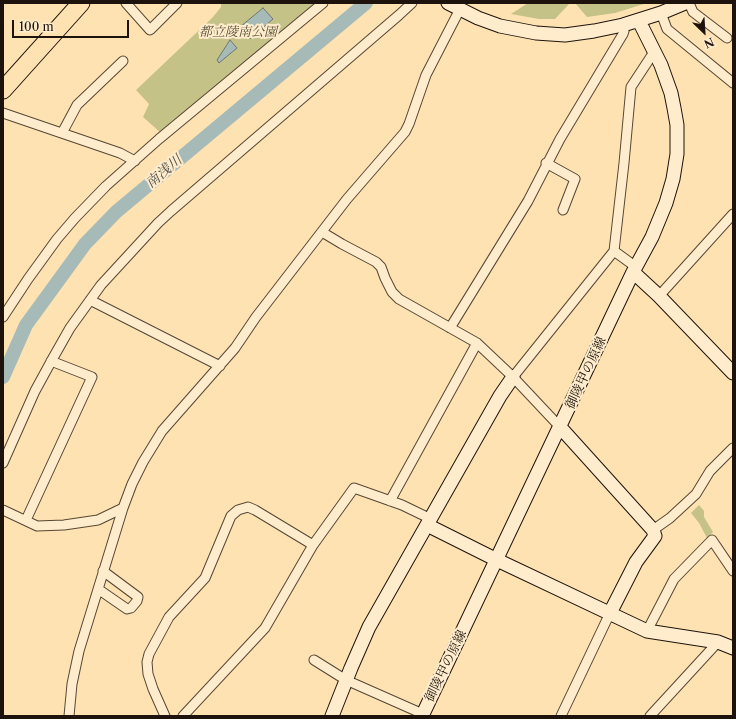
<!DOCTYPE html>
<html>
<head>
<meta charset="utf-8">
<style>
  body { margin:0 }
  #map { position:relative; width:736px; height:719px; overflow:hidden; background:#fee2b1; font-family:"Libre Caslon Text",serif }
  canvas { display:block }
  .frame { position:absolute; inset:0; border:4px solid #1e130c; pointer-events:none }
  .north { position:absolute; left:684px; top:12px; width:40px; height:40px; -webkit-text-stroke:3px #feeccc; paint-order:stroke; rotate:155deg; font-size:11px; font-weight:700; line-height:16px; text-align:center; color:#1e130c }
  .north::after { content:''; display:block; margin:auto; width:14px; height:18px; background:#1e130c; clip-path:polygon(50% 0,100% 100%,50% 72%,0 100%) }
  .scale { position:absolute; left:12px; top:20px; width:117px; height:18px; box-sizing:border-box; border:2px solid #1e130c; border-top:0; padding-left:5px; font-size:12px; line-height:14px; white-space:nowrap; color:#1e130c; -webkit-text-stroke:3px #feeccc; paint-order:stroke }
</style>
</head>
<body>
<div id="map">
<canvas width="736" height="719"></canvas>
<div class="frame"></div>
<div class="north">N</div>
<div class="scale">100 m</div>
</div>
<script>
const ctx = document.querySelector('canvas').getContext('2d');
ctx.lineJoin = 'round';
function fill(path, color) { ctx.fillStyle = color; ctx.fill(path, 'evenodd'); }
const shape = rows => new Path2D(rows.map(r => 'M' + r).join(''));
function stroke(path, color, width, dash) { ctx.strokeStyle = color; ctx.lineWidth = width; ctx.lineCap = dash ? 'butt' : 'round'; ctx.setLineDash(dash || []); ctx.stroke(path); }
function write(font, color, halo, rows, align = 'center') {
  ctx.font = font + ' "Libre Caslon Text","Noto Serif JP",serif'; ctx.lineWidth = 4; ctx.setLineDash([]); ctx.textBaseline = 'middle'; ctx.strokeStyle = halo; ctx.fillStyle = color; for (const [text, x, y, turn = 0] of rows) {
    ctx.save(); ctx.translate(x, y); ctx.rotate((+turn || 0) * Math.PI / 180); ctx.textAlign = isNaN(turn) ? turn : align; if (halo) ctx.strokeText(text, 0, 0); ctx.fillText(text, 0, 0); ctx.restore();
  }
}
fill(shape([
  [221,3,317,3,161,133,143,117,149,104,136,90,213,17,221,7],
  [528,3,570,3,555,19,539,19,511,14],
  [575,3,647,3,615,13,587,17],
  [699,505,704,511,704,517,713,532,707,538,699,523,691,513]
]), '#c5c288');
const water = shape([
  [263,8,273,19,250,39,240,27,263,8],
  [230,40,237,48,219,63,217,60,230,40]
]);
fill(water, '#a6bab8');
stroke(water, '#707773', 1);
stroke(shape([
  [3,377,26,325,85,244,116,212,366,3]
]), '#a6bab8', 14);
const street = shape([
  [126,3,150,30,177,3],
  [689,3,693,12,727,38],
  [661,13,667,29,733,83],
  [3,113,120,153,135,161],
  [62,133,77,105,123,61],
  [546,163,575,179,563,210],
  [322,232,342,244,376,262,381,267,385,278,392,292,399,299,477,343,513,377,560,427],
  [614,251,636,267],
  [659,296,733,214],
  [90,300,220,366],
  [3,317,28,279,57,239,75,218,106,186,159,139,323,3],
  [450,328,528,201,560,139,623,34,624,31,622,25],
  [513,377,614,251,624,163,631,87,654,52],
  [3,463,35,391,53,358,70,328,101,285,158,223,171,211,399,15,412,3],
  [390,501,477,343],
  [3,510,37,526,64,525,98,520,123,508],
  [26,520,92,377,51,361],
  [653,530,670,518,696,494,710,471,733,448],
  [98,589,127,609,131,608,137,601,138,597,103,571],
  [647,631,674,579,712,540,733,571],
  [314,660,346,680,423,714],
  [69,716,72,684,79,651,123,508,132,484,143,462,162,431,235,348,256,317,347,199,405,132,409,124,426,75,460,9],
  [165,716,153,689,148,674,147,662,149,654,169,617,205,578,231,516,238,510,248,507,255,510,313,545],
  [183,716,265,628,313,545,354,488,402,505,431,519],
  [561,716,610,613],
  [650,716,718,642]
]);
const secondary = shape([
  [448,3,478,18,500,26,536,33,565,35,594,31,623,25,661,13,685,3],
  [633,272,659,296,733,373],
  [560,427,653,530,655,536,636,562,610,613],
  [427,525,497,560,647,631,718,642,733,648],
  [332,716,351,668,369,627,500,396,513,377],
  [422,716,633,272,652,237,666,203,673,179,677,154,677,125,674,108,671,93,661,65,639,21]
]);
const highway = shape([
  [3,90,81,3]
]);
stroke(street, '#564735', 11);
stroke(secondary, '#1e130c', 15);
stroke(highway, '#1e130c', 19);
stroke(street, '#feeccc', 9);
stroke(secondary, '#feeccc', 13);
stroke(highway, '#fee2b1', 17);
write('italic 13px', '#585037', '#feeccc', [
  ["都立陵南公園",238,32]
]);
write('13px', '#1e130c', '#feeccc', [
  ["御陵甲の原線",586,373,-65],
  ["御陵甲の原線",446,666,-64]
]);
write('italic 14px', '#4e4d48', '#feeccc', [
  ["南浅川",164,172,-40]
]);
</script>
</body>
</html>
